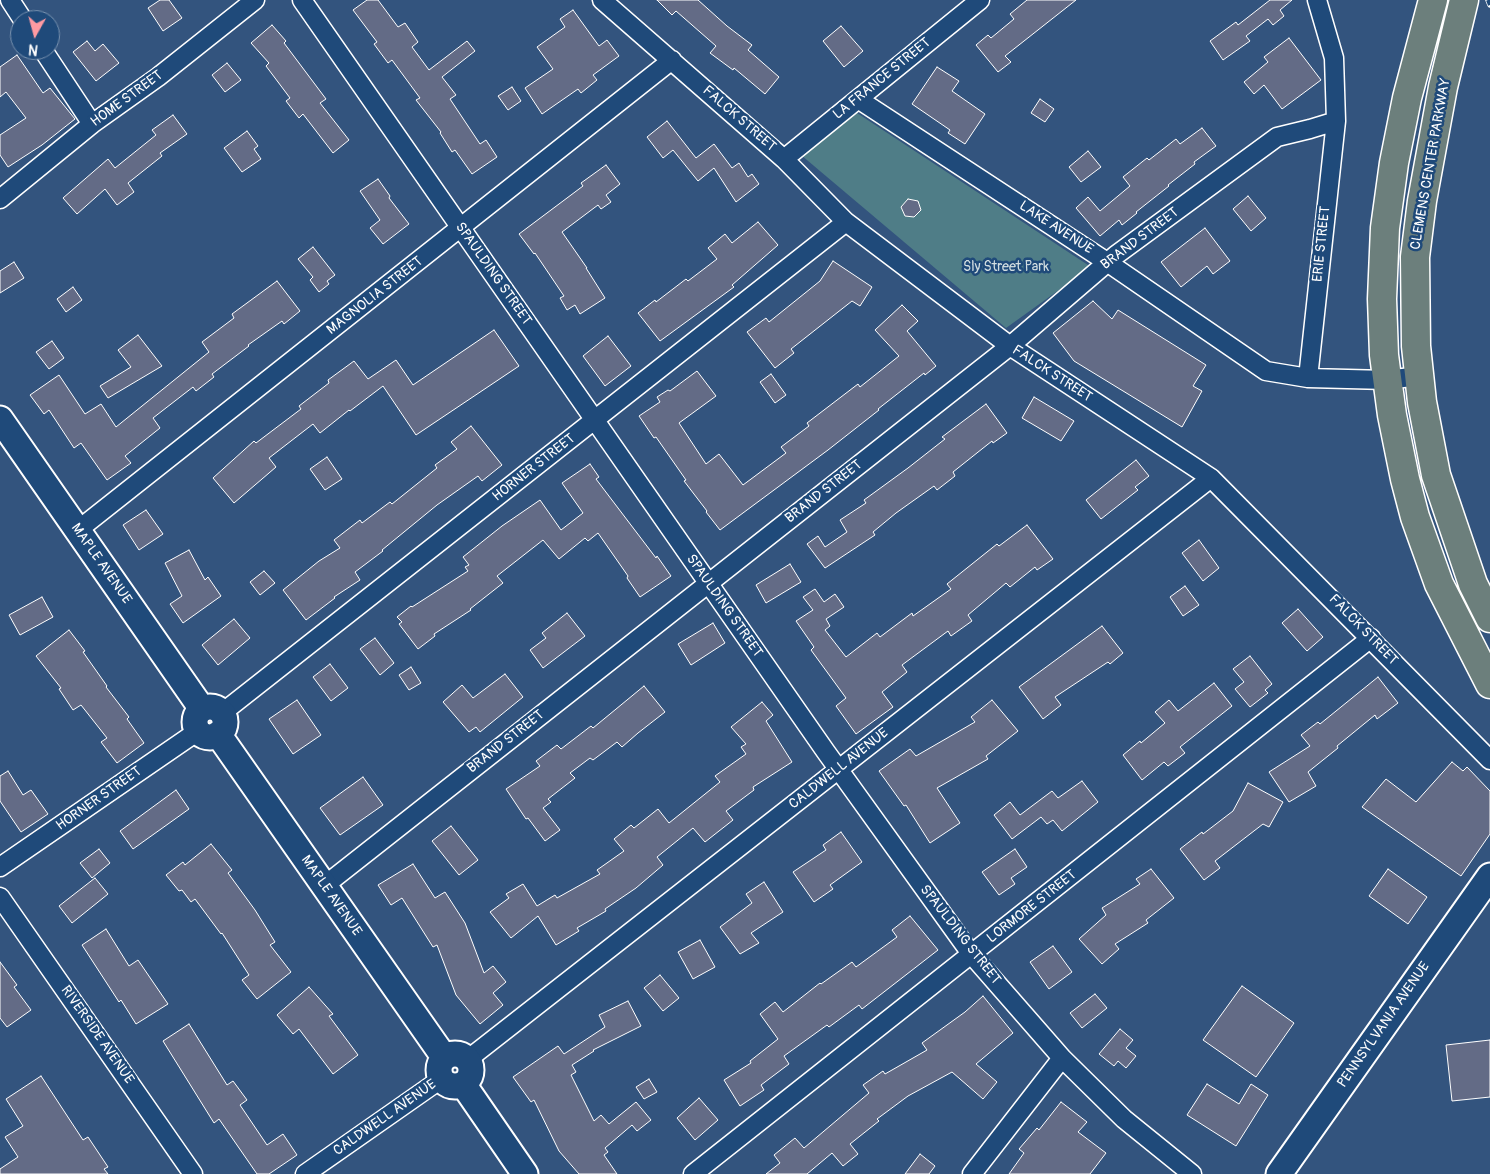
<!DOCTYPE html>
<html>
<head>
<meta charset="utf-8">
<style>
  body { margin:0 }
  #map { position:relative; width:1490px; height:1174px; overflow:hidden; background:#33547e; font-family:Pangolin,sans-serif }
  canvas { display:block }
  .north { position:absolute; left:10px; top:10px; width:50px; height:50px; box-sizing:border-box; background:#1f4a7a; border:1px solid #7992af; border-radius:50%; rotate:187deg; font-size:14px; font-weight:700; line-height:20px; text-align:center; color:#fff }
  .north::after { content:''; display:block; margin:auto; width:18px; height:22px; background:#ff9aa2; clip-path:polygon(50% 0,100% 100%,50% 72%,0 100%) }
</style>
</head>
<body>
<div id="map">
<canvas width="1490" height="1174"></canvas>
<div class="north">N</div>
</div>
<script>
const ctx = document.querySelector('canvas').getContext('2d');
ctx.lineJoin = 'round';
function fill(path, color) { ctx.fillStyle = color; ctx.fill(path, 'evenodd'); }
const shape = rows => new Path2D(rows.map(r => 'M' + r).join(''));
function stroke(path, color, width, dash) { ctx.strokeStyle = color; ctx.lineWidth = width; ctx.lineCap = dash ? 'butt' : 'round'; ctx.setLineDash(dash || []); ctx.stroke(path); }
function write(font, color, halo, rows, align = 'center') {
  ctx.font = font + ' Pangolin,sans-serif'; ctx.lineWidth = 5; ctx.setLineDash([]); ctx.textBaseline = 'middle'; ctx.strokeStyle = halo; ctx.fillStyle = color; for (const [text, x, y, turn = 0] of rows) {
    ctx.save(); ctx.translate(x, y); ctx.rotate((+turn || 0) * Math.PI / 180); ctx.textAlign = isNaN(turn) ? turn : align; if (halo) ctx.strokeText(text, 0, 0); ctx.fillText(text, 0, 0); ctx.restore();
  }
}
fill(shape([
  [857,113,1091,267,1006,328,801,155]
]), '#4f7d87');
const building = shape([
  [160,0,169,0,182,18,163,31,148,8,160,0],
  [367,0,378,0,398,27,405,23,418,42,412,47,429,70,467,41,475,51,442,77,456,95,450,99,480,144,486,140,497,157,472,174,455,150,452,152,440,133,441,132,416,100,420,98,392,60,388,63,374,44,377,42,353,10,367,0],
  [657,0,698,0,727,26,752,45,748,50,779,77,765,94,734,68,733,70,710,53,716,46,676,11,672,15,657,0],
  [1027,0,1076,0,1005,56,1011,62,998,72,976,45,988,35,991,38,1014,19,1010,14,1027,0],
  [1270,0,1292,0,1280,10,1284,16,1273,25,1268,19,1246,36,1250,41,1223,60,1210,41,1236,22,1238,25,1270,0],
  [573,10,599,46,607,40,619,56,593,75,597,80,581,93,578,89,542,114,525,88,553,69,537,47,565,27,560,19,573,10],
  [272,25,286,41,284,43,326,99,320,103,349,140,333,153,303,114,299,118,286,101,290,98,266,66,269,63,251,43,272,25],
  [841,26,863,51,844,67,823,41,841,26],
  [1289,38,1321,80,1282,109,1264,85,1254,94,1244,82,1268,62,1264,57,1289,38],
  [87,41,95,51,103,44,119,63,96,81,73,52,87,41],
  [17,55,43,93,50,88,75,119,42,145,8,167,0,155,0,135,26,118,6,92,0,97,0,67,17,55],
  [227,63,241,80,225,92,212,75,227,63],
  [937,67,959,81,952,91,985,114,965,144,948,133,950,130,912,104,937,67],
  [512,87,521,101,508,110,498,96,512,87],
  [1040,99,1054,109,1045,122,1031,113,1040,99],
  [173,115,187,134,160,153,162,156,128,183,134,192,117,205,105,189,77,214,63,198,108,159,115,168,156,135,152,130,173,115],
  [667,121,696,158,714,144,732,168,739,163,748,177,752,174,759,184,736,202,714,168,698,181,673,150,663,158,647,137,667,121],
  [1202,128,1216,146,1194,162,1195,164,1168,185,1169,186,1136,212,1137,213,1122,225,1119,220,1100,236,1076,208,1088,197,1100,211,1130,186,1123,177,1147,158,1149,160,1176,139,1180,144,1202,128],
  [247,131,258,146,254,149,261,159,242,172,224,148,247,131],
  [1088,151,1101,167,1081,182,1069,167,1088,151],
  [606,165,620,184,606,195,611,202,601,209,598,205,562,232,587,268,586,268,605,298,580,314,575,305,567,310,560,298,564,296,535,253,534,254,519,234,583,186,581,183,606,165],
  [378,179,390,196,389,198,409,224,383,244,370,228,380,220,360,191,378,179],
  [1248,196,1266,218,1251,231,1233,209,1248,196],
  [908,199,918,201,921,210,914,217,905,216,901,207,908,199],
  [758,222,778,245,732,285,734,287,660,341,638,313,655,300,656,302,686,279,688,281,717,259,708,248,725,234,732,243,758,222],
  [1205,228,1230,261,1213,274,1207,266,1181,287,1161,262,1205,228],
  [313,247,335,275,327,281,329,284,319,292,310,280,313,277,298,259,313,247],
  [833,261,872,287,860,306,852,301,791,349,794,353,775,368,747,332,766,318,769,322,820,281,833,261],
  [14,262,24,278,0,293,0,271,14,262],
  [277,281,300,311,284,324,282,321,248,345,249,346,212,374,214,377,196,391,193,387,153,418,160,428,125,456,131,463,107,480,81,443,74,448,49,410,44,414,30,395,59,375,85,414,101,404,116,427,209,352,202,342,234,318,232,314,277,281],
  [73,287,82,300,66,312,57,299,73,287],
  [1093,301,1112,319,1118,310,1206,365,1193,386,1202,391,1182,427,1074,361,1053,333,1093,301],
  [902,305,918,321,907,331,936,366,925,375,924,373,878,409,879,410,828,450,720,530,706,512,707,511,684,481,686,480,656,437,654,438,639,416,660,402,657,397,668,390,670,391,697,371,716,396,679,423,706,464,719,454,743,485,786,453,781,447,809,426,807,423,858,384,860,387,899,356,875,330,902,305],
  [494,330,519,366,416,435,383,386,350,411,349,410,320,433,313,424,269,458,276,467,234,503,213,478,254,441,256,443,301,409,299,406,329,383,328,380,354,361,368,379,396,360,413,385,494,330],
  [138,335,162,366,108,398,100,386,131,367,118,350,138,335],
  [608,336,631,366,605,386,583,356,608,336],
  [52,341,64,358,49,369,36,352,52,341],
  [771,374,786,395,775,403,760,382,771,374],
  [1034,397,1074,421,1061,441,1022,418,1034,397],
  [986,404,1007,433,993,443,992,441,953,472,955,476,937,490,934,486,896,513,873,532,875,535,825,568,807,544,818,536,825,547,847,532,840,520,866,503,864,500,908,468,945,439,942,437,986,404],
  [471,426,502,465,482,481,478,476,437,505,382,550,383,551,355,572,360,580,334,597,335,598,306,620,283,590,319,561,340,548,334,540,360,520,362,523,390,502,392,504,437,468,435,465,457,449,451,442,471,426],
  [327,457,342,479,325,490,310,469,327,457],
  [1136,460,1149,476,1135,487,1138,490,1101,519,1086,500,1136,460],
  [590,464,599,477,596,479,656,558,657,556,671,576,640,597,627,578,628,576,598,533,588,541,585,538,559,559,543,540,497,576,503,583,470,609,471,610,434,634,435,636,418,649,399,624,402,622,397,617,411,606,412,607,468,571,465,567,469,565,463,557,502,526,540,500,561,530,583,513,562,483,590,464],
  [146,510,163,534,139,550,123,525,146,510],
  [1027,525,1053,559,1037,570,1035,567,1010,587,1006,583,968,615,972,621,951,636,948,631,902,665,907,672,882,692,893,707,856,734,836,706,846,698,811,650,814,647,796,621,813,610,803,597,815,589,824,602,835,594,844,607,826,619,830,626,825,630,846,657,877,633,880,637,912,613,913,616,951,589,947,584,997,544,999,546,1027,525],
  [1199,540,1219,568,1203,581,1182,553,1199,540],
  [189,550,205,580,208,577,221,596,183,623,170,604,182,596,165,563,189,550],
  [790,564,801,582,766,603,756,585,790,564],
  [264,571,275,583,260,595,250,582,264,571],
  [1185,586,1199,605,1183,616,1170,597,1185,586],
  [42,597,53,617,20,635,9,615,42,597],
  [1298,609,1323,637,1307,651,1282,623,1298,609],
  [567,613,585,636,543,668,530,650,546,638,542,633,567,613],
  [234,619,250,638,218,665,202,645,234,619],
  [713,623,725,643,691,665,678,644,713,623],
  [1102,626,1123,653,1110,664,1108,662,1055,697,1061,705,1043,719,1019,687,1102,626],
  [69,630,85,651,83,652,107,686,106,687,129,717,127,719,144,743,117,763,101,742,107,738,81,705,73,710,59,689,61,688,36,656,69,630],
  [375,638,394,663,380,675,360,649,375,638],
  [1250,656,1272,684,1265,690,1268,693,1250,707,1235,689,1244,682,1233,669,1250,656],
  [330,664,348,688,331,701,313,677,330,664],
  [411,667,421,683,409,690,399,675,411,667],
  [505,674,523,697,480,732,476,727,469,732,443,702,462,685,473,698,505,674],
  [1378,677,1398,703,1377,719,1375,715,1337,746,1338,748,1308,772,1316,786,1289,802,1269,772,1310,746,1301,735,1318,722,1320,724,1378,677],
  [1214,683,1232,706,1180,747,1185,753,1168,766,1164,762,1142,780,1123,755,1140,741,1141,743,1165,723,1155,712,1169,700,1178,711,1214,683],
  [644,686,665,712,638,733,622,747,617,742,593,760,590,758,570,773,575,778,548,799,551,802,543,808,560,830,545,841,528,818,526,819,506,789,540,766,536,761,557,745,561,749,591,726,593,728,644,686],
  [297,700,321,735,293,754,269,719,297,700],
  [992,700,1018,731,986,756,988,759,937,788,960,823,930,843,906,805,904,806,879,771,910,749,916,756,975,722,971,717,992,700],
  [762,702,773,715,766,721,792,762,753,787,754,790,726,811,733,820,705,842,693,828,657,857,663,865,636,888,605,909,606,911,577,928,579,931,556,945,538,916,511,938,490,912,509,898,506,894,523,884,537,906,555,895,557,898,600,874,597,870,624,851,614,839,631,825,634,828,658,809,669,823,720,782,715,776,746,754,741,747,746,744,731,727,762,702],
  [1452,762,1463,771,1467,767,1490,791,1490,834,1461,876,1362,807,1386,779,1416,802,1452,762],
  [8,771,23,795,31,790,48,814,21,832,0,801,0,776,8,771],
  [363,777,383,805,340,835,320,808,363,777],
  [1082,781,1098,802,1062,831,1053,820,1047,824,1041,817,1012,839,994,815,1010,802,1020,815,1052,791,1058,798,1082,781],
  [1248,783,1283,802,1269,827,1263,824,1215,861,1220,868,1204,880,1180,849,1202,832,1203,834,1233,811,1248,783],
  [176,790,189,809,133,849,120,831,176,790],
  [451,826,478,860,459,875,432,841,451,826],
  [841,832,862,862,830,885,833,889,814,902,793,872,826,850,823,845,841,832],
  [211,844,232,870,228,873,255,910,275,942,270,945,291,972,257,999,242,980,249,975,222,933,221,934,195,899,191,902,182,890,179,891,166,875,183,862,185,865,211,844],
  [99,849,110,863,92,878,80,863,99,849],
  [1015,849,1027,867,1011,878,1015,884,999,895,982,872,1015,849],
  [413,864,435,898,445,892,465,923,484,973,493,966,506,982,493,993,503,1005,480,1024,456,995,437,945,433,947,402,898,391,905,378,885,413,864],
  [1151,869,1174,898,1146,920,1148,923,1115,944,1119,949,1102,964,1079,939,1106,915,1102,908,1140,884,1136,879,1151,869],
  [1388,869,1427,897,1408,924,1369,896,1388,869],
  [95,878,108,894,72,923,59,906,95,878],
  [764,882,783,912,751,933,759,943,740,954,720,927,752,903,746,894,764,882],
  [910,916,938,950,862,1009,859,1005,829,1027,827,1025,784,1056,789,1064,761,1085,764,1090,740,1106,724,1080,751,1063,750,1061,778,1039,760,1014,775,1002,783,1012,820,983,821,984,852,962,856,967,897,937,892,930,910,916],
  [106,929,129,966,138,960,168,1004,136,1024,121,1000,119,1002,82,945,106,929],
  [700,940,715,967,693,979,678,952,700,940],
  [1053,946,1072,972,1049,989,1030,962,1053,946],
  [0,962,17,985,14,987,31,1010,7,1027,0,1018,0,962],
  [660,975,679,998,663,1011,644,988,660,975],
  [1242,986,1294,1023,1256,1077,1203,1040,1242,986],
  [309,987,333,1014,329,1016,358,1055,333,1074,299,1029,293,1034,277,1015,309,987],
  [1095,994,1107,1008,1082,1028,1070,1013,1095,994],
  [983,996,1013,1033,976,1064,997,1082,983,1099,952,1072,908,1096,877,1119,879,1121,850,1144,858,1154,843,1166,832,1153,807,1174,766,1174,780,1163,774,1155,795,1138,804,1148,869,1093,863,1085,883,1071,885,1074,927,1050,922,1043,965,1012,983,996],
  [628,1001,641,1026,593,1050,594,1051,572,1065,576,1072,571,1075,594,1121,601,1115,609,1124,636,1102,651,1120,637,1131,632,1125,605,1148,608,1152,604,1155,617,1174,579,1174,559,1151,534,1100,531,1102,513,1077,558,1046,564,1054,605,1027,599,1015,628,1001],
  [189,1024,227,1085,233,1081,247,1100,240,1105,267,1145,283,1134,297,1155,269,1174,257,1174,219,1119,214,1123,163,1041,189,1024],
  [1120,1029,1133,1040,1126,1048,1136,1056,1126,1068,1118,1061,1114,1066,1099,1054,1120,1029],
  [1490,1040,1490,1097,1452,1101,1446,1045,1490,1040],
  [41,1076,83,1140,88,1137,108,1167,104,1169,108,1174,0,1174,0,1169,18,1157,5,1137,23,1126,6,1099,41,1076],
  [649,1079,657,1092,644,1099,636,1087,649,1079],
  [1207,1084,1239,1104,1251,1084,1268,1095,1236,1146,1187,1115,1207,1084],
  [699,1098,718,1120,695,1140,677,1118,699,1098],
  [1061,1102,1087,1122,1078,1132,1106,1153,1090,1174,1009,1174,1024,1153,1019,1149,1037,1128,1039,1130,1061,1102],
  [920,1154,935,1166,929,1174,905,1174,920,1154]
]);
fill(building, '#636b86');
stroke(building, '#fff', 1);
const street = shape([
  [10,0,23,20],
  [302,0,826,752,972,955,1062,1058,1124,1119,1192,1174],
  [602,0,784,159,846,222,1010,346,1211,478,1490,760],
  [1317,0,1334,58,1336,121,1308,378,1387,380,1419,376],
  [43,50,92,124],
  [858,99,1107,262,1266,371,1308,378],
  [784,159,980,0],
  [0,199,92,124,158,77,255,0],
  [78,530,672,60],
  [222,713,846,222],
  [0,867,198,731],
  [324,886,1010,346,1116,255,1277,137,1310,129,1336,121],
  [0,897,193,1174],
  [467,1060,1211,478],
  [305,1174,441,1079],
  [693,1174,1371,638],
  [972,1174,1062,1058]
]);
const secondary = shape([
  [0,419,202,709],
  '195 722a15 15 0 1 1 30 0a15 15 0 1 1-30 0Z',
  [218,734,444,1057],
  '439 1070a16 16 0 1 1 32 0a16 16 0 1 1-32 0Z',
  [463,1084,525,1174],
  [1279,1174,1490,876]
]);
const primary = shape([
  [1433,0,1407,98,1394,163,1385,228,1382,299,1384,355,1392,415,1405,479,1415,517,1439,584,1490,684],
  [1464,0,1443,87,1422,201,1415,257,1416,346,1422,402,1436,475,1473,584,1490,618]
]);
stroke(street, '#fff', 21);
stroke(secondary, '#fff', 29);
stroke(primary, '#fff', 31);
stroke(street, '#1f4a7a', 18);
stroke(secondary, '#1f4a7a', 25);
stroke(primary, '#6c7f7c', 28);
const rail = shape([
  [1488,0,1490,5]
]);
stroke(rail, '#fff', 5.5);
stroke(rail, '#1f4a7a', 4, [11]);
write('14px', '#fff', '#1f4a7a', [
  ["LA FRANCE STREET",882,79,-39],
  ["HOME STREET",127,99,-36],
  ["FALCK STREET",739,119,41],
  ["CLEMENS CENTER PARKWAY",1431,164,-80],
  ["LAKE AVENUE",1056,228,33],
  ["BRAND STREET",1140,239,-37],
  ["ERIE STREET",1322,244,-84],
  ["SPAULDING STREET",493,274,55],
  ["MAGNOLIA STREET",375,296,-38],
  ["FALCK STREET",1052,374,33],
  ["HORNER STREET",534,468,-38],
  ["BRAND STREET",824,492,-38],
  ["MAPLE AVENUE",101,564,55],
  ["SPAULDING STREET",724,606,55],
  ["FALCK STREET",1363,630,46],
  ["BRAND STREET",506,742,-38],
  ["CALDWELL AVENUE",839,769,-38],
  ["HORNER STREET",99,799,-35],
  ["MAPLE AVENUE",331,896,55],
  ["LORMORE STREET",1032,907,-38],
  ["SPAULDING STREET",960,935,52],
  ["PENNSYLVANIA AVENUE",1384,1025,-55],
  ["RIVERSIDE AVENUE",97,1035,55],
  ["CALDWELL AVENUE",385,1118,-35]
]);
write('14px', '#d3dee1', '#1f4a7a', [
  ["Sly Street Park",1006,267]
]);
</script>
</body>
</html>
